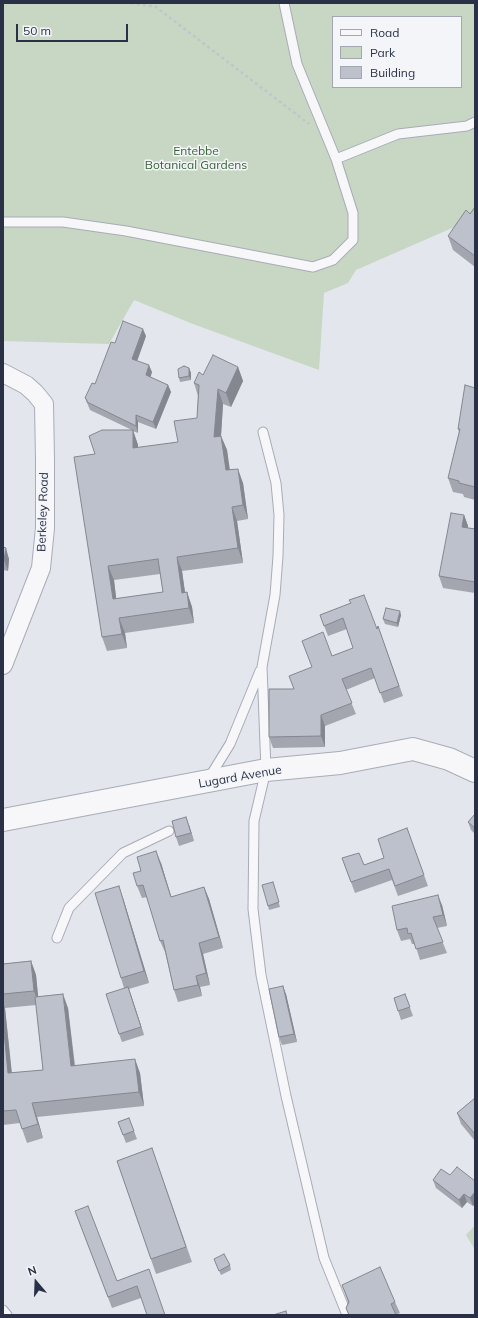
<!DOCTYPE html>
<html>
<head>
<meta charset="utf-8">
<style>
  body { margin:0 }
  #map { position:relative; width:478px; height:1318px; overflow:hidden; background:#e3e6ec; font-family:Mulish,sans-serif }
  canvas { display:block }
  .frame { position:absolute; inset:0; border:4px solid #2a3146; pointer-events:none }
  .legend { position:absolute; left:332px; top:16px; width:130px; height:72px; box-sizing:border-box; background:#f3f5f9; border:1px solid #a3a7b1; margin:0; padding:5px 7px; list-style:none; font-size:12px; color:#2a3146 }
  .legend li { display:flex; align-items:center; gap:8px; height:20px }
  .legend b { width:20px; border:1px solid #a3a7b1 }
  .north { position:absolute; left:16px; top:1262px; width:40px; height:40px; -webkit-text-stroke:3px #f3f5f9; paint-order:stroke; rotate:341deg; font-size:11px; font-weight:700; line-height:16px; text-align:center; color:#2a3146 }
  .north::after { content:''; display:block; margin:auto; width:14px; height:18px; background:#2a3146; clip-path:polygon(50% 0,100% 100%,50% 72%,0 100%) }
  .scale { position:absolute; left:16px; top:24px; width:112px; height:18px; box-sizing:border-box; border:2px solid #2a3146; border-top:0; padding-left:5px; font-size:12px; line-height:14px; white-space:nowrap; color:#2a3146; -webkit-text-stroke:3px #f3f5f9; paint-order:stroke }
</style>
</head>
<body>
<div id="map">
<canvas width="478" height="1318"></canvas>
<div class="frame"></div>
<ul class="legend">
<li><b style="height:5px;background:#f7f7fa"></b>Road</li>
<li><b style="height:11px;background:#c7d7c4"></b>Park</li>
<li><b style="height:11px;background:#bdc1cc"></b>Building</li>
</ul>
<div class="north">N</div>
<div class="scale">50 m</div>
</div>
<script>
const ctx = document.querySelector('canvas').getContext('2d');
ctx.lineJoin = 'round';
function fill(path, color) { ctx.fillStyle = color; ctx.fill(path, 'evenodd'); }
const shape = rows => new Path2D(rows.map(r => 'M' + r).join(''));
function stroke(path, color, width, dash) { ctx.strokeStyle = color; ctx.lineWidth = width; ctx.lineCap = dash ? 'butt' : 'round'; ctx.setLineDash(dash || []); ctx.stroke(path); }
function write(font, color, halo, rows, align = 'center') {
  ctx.font = font + ' Mulish,sans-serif'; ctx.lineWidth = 3; ctx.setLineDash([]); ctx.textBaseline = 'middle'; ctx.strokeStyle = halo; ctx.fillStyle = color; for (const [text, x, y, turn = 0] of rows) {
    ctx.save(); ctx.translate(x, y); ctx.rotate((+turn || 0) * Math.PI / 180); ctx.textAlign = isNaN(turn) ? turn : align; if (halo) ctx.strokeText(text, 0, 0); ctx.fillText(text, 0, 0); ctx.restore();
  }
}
fill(shape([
  [3,3,475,3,475,218,356,270,348,283,324,293,319,370,193,324,134,300,109,344,3,341],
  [333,17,461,17,461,87,333,87],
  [475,1225,475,1250,466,1235]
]), '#c7d7c4');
const service = shape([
  [336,159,398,134,467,126,475,122],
  [3,222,63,222,126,231,313,267,333,260,353,240,353,213,336,159,297,64,284,3],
  [263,432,276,483,279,515,278,556,275,595,262,667,266,770,254,821,253,909,261,975,286,1096,324,1258,347,1315],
  [209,778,230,744,260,671],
  [57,938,69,908,123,853,169,831],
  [3,1310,7,1315]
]);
const minor = shape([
  [3,373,26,385,35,393,44,404,45,460,45,528,41,568,3,665]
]);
const tertiary = shape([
  [3,820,266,770,340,763,413,749,449,759,475,771]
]);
stroke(service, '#a8acb7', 11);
stroke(minor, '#a8acb7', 20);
stroke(tertiary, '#a8acb7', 24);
stroke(shape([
  [131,3,156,7,309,124]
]), '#c2c4cb', 2.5, [3, 3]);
stroke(service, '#f7f7fa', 9);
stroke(minor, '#f7f7fa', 18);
stroke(tertiary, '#f7f7fa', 22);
fill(shape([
  [475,207,475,267,453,250,448,236,470,214],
  [146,336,137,361,152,372,150,377,168,385,171,392,156,429,138,422,138,433,133,431,138,445,138,448,178,442,197,418,198,396,194,383,203,375,238,367,243,381,231,407,223,404,221,436,227,450,229,470,243,483,248,519,237,521,243,563,182,571,185,592,187,592,192,607,194,623,125,633,127,648,107,651,102,637,95,454,132,430,90,410,85,398,95,384,115,343],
  [160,574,163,592,116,599,114,580],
  [189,368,191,373,191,380,180,382,179,378],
  [475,388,475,500,464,497,463,494,453,492,448,478,459,432,458,429],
  [464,515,468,526,468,528,475,529,475,593,443,588,439,576],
  [3,547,9,559,8,571,3,570],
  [351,603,377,629,378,626,403,696,384,703,375,678,346,690,356,714,325,726,325,747,273,748,269,737,294,689,312,667,302,641,332,656,353,648,347,629,328,636,320,615],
  [401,615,398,627,385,624,383,619],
  [475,814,475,834,471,830,468,822],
  [189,825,194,841,179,846,176,837],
  [407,828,428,886,398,896,392,880,355,893,342,858,364,865,384,858],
  [161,863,171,897,204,887,209,899,223,948,203,954,210,985,200,987,202,996,178,1002,174,990,165,952,160,941,147,897,142,898,137,886,141,871],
  [274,886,280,907,269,910,268,906],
  [123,898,149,983,129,989,144,1035,122,1042,119,1034,124,988,121,978],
  [442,905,447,926,437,928,447,953,420,960,415,944,412,944,410,939,401,941,397,930],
  [31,961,36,975,38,996,68,1008,75,1065,140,1073,144,1106,37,1117,43,1138,27,1143,20,1123,3,1125,3,964],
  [36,1005,43,1070,12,1073,5,1008],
  [286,994,297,1042,282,1045,279,1037],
  [405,994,413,1016,401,1020,394,998],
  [475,1098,475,1141,461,1124,457,1113],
  [129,1118,137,1139,126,1143,118,1122],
  [152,1148,192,1262,156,1274,117,1161],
  [450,1175,475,1181,475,1204,473,1206,467,1202,462,1208,436,1188,433,1180],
  [75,1211,117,1281,149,1269,141,1298,112,1308],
  [214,1259,230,1265,231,1270,221,1275],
  [342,1285,395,1302,400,1313,395,1315,349,1315,346,1308,348,1302]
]), '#a3a6af');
fill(shape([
  [143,329,146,336,135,367,132,359],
  [149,365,152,372,149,383,146,375],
  [238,367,243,381,231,407,226,393],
  [189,368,191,373,191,380,189,376],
  [168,385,171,392,156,429,153,422],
  [218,389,223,404,220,451,214,437],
  [136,415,138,422,138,433,136,426],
  [133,430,138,445,138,463,133,448],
  [221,436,227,450,232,484,226,470],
  [238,469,243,483,248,519,243,505],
  [232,507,237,521,243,563,238,548],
  [464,515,468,526,467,538,462,527],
  [6,548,9,559,8,571,4,560],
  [177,557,182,571,187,607,182,593],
  [108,566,114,580,118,613,113,599],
  [187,592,192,607,194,623,189,608],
  [400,611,401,615,398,627,397,623],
  [119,618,125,633,127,648,122,634],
  [321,715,325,726,325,747,321,736],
  [186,817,189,825,194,841,191,833],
  [156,851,161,863,175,909,171,897],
  [119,886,123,898,149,983,144,971],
  [204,887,209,899,223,948,219,937],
  [438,895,442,905,447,926,443,915],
  [199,943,203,954,210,985,206,973],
  [31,961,36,975,39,1005,34,991],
  [196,976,200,987,202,996,198,985],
  [283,986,286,994,297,1042,294,1034],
  [128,987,131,995,144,1035,141,1027],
  [63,994,68,1008,76,1080,71,1066],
  [3,1002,5,1008,13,1087,8,1073,3,1022],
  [135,1059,140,1073,144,1106,139,1092],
  [32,1103,37,1117,43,1138,38,1124],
  [475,1192,475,1204,473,1206,470,1198],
  [464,1194,467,1202,462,1208,459,1200]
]), '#84878f');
const building = shape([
  [475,207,475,256,448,236,466,210,470,214,475,207],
  [123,321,143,329,132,359,149,365,146,375,168,385,153,422,136,415,136,426,87,402,87,400,85,398,92,383,95,384,111,342,115,343,123,321],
  [213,355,238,367,226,393,218,389,214,437,221,436,226,470,238,469,243,505,232,507,238,548,177,557,182,593,187,592,189,608,119,618,122,634,102,637,74,457,95,454,89,436,102,430,133,430,133,448,178,442,174,421,197,418,199,385,194,383,199,372,203,375,213,355],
  [158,559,163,592,113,599,108,566,158,559],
  [184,366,189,368,189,376,179,378,178,369,184,366],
  [465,385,475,388,475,487,459,483,459,481,448,478,460,429,458,429,465,385],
  [451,513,464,515,462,527,475,529,475,582,439,576,451,513],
  [3,547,6,548,4,560,3,560,3,547],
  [364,595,377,629,378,626,399,686,380,693,371,668,342,679,352,703,321,715,321,736,269,737,269,689,294,689,289,676,312,667,302,641,323,632,332,656,353,648,343,618,324,626,320,615,351,603,349,600,364,595],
  [386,608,400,611,397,623,383,619,386,608],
  [475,814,475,828,468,822,475,814],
  [186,817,191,833,176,837,172,821,186,817],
  [407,828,424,875,395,886,389,869,351,882,342,858,359,853,364,865,384,858,378,839,407,828],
  [156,851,171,897,204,887,219,937,199,943,206,973,196,976,198,985,174,990,163,940,160,941,143,885,137,886,133,873,141,871,137,857,156,851],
  [273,882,279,902,268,906,262,885,273,882],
  [119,886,144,971,121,978,95,893,119,886],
  [438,895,443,915,433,917,443,942,416,949,411,933,408,934,407,928,397,930,392,906,438,895],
  [31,961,34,991,3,994,3,964,31,961],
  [283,986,294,1034,279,1037,269,989,283,986],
  [128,987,141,1027,119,1034,106,994,128,987],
  [63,994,71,1066,135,1059,139,1092,32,1103,38,1124,22,1129,16,1110,3,1111,3,1022,8,1073,43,1070,35,997,63,994],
  [405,994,410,1007,398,1011,394,998,405,994],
  [475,1098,475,1132,474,1133,457,1113,475,1098],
  [129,1118,134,1131,123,1135,118,1122,129,1118],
  [152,1148,186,1247,151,1259,117,1161,152,1148],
  [457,1167,475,1181,475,1192,470,1198,464,1194,459,1200,433,1180,441,1169,450,1175,457,1167],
  [88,1206,117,1281,149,1269,165,1315,147,1315,137,1286,108,1297,75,1211,88,1206],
  [224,1254,230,1265,219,1271,214,1259,224,1254],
  [380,1267,395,1302,391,1304,396,1315,349,1315,346,1308,349,1302,342,1285,380,1267],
  [286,1311,287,1315,273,1315,286,1311]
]);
fill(building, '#bdc1cc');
stroke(building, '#84878f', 1);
write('12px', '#396336', '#f3f5f9', [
  ["Entebbe",196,151],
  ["Botanical Gardens",196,165]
]);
write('12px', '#2a3146', '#f3f5f9', [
  ["Berkeley Road",43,512,-88],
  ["Lugard Avenue",240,777,-10]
]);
</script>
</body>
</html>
